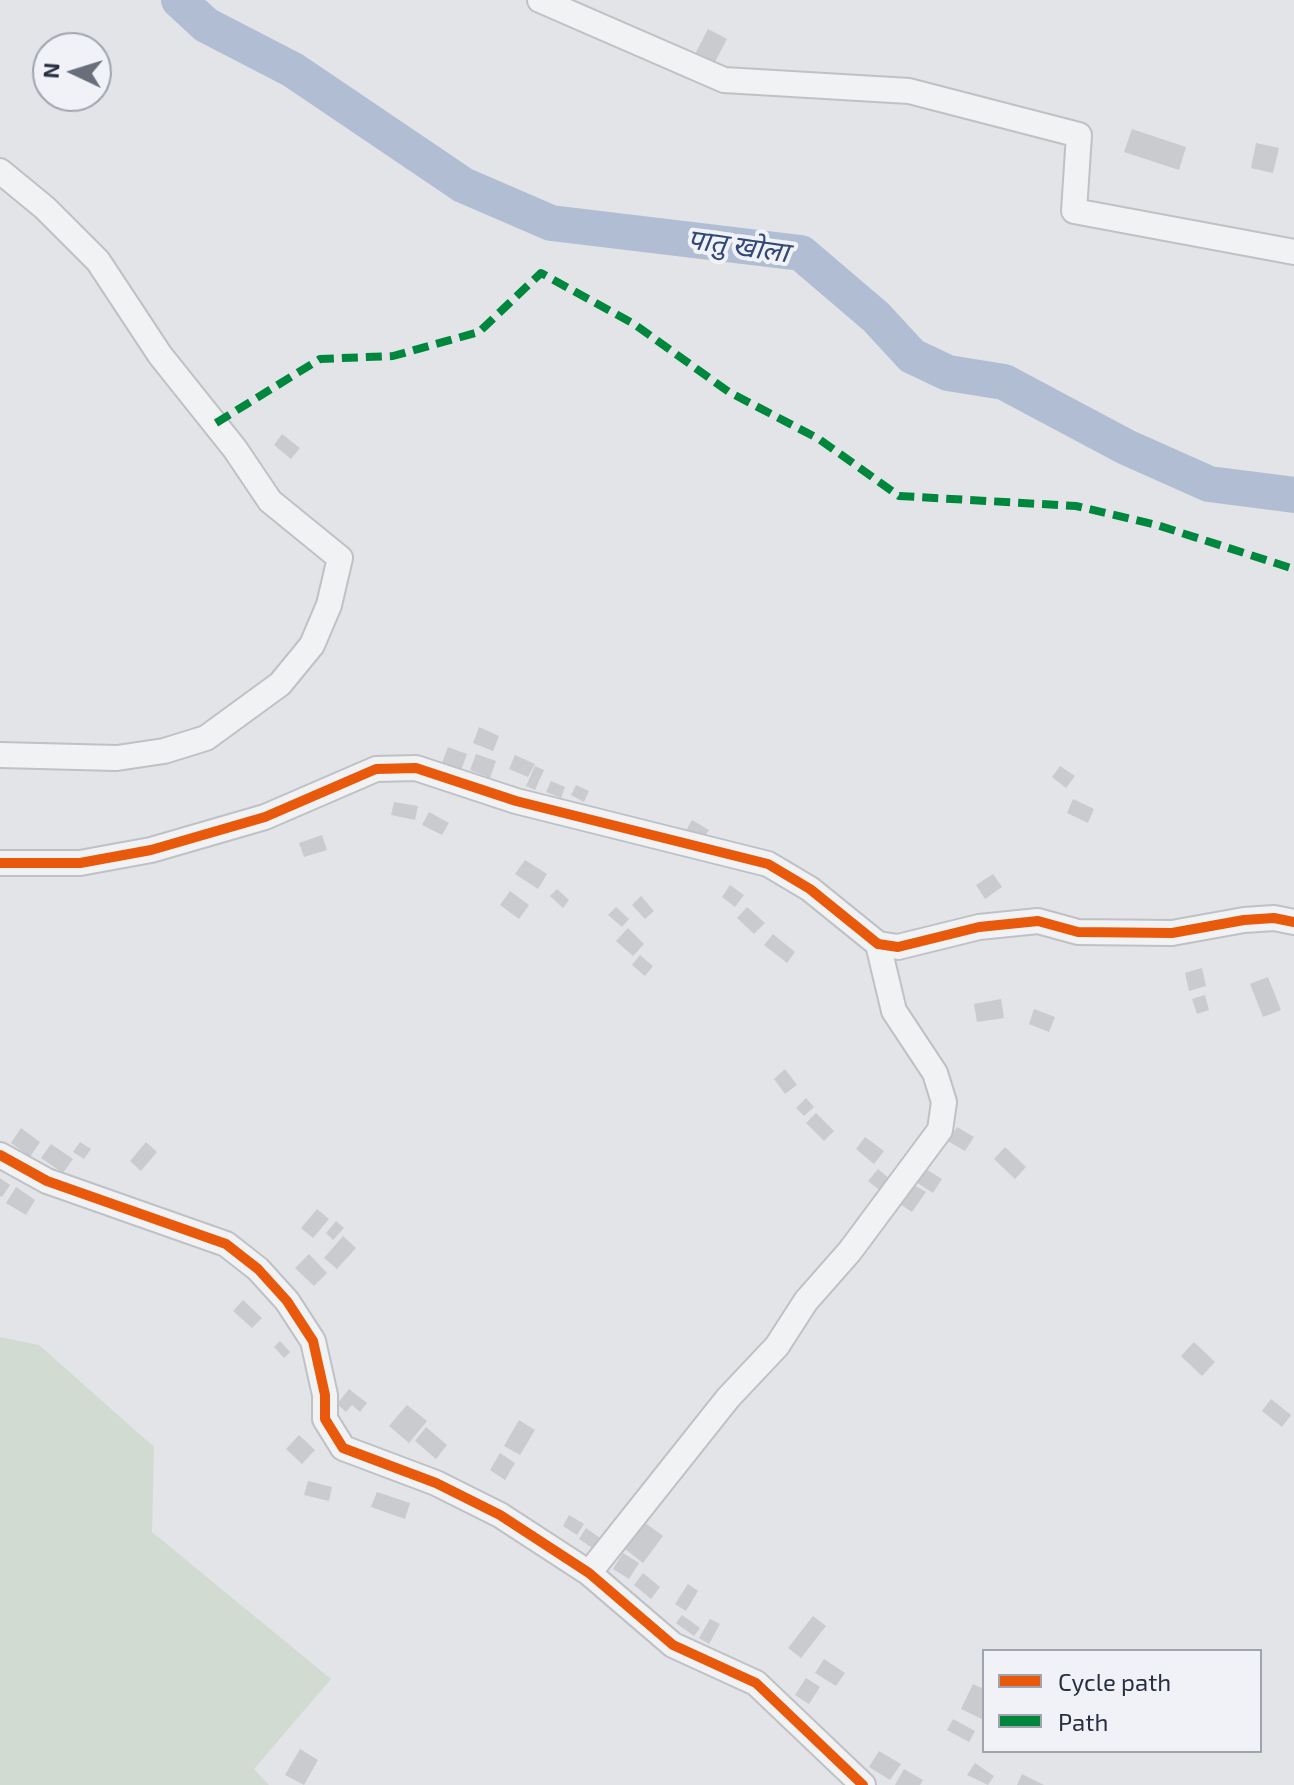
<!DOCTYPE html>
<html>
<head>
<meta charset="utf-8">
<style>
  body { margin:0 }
  #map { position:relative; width:1294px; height:1785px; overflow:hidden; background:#e2e4e7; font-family:"Exo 2",sans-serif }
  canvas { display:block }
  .legend { position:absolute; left:982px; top:1649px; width:280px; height:104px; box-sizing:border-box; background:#f0f2f7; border:2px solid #a0a4ae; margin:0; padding:10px 14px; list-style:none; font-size:24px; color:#282f41 }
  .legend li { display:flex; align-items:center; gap:16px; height:40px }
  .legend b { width:40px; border:2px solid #a0a4ae }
  .north { position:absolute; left:32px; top:32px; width:80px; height:80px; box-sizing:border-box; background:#f0f2f7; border:2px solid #a0a4ae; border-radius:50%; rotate:274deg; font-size:22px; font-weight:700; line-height:32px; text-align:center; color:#282f41 }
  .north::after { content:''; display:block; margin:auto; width:28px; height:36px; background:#696e7b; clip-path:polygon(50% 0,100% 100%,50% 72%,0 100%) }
</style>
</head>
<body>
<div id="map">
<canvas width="1294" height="1785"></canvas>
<ul class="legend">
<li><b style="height:10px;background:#e8590c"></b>Cycle path</li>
<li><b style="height:10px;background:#00873e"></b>Path</li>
</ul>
<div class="north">N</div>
</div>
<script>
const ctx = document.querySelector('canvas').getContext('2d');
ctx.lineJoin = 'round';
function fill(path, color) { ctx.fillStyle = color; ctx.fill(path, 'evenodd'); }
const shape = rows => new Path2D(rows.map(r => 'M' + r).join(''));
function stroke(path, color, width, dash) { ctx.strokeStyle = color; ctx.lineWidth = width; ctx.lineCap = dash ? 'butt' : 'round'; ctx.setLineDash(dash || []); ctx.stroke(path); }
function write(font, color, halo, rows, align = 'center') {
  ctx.font = font + ' "Exo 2","Noto Sans Devanagari",sans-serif'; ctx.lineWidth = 8; ctx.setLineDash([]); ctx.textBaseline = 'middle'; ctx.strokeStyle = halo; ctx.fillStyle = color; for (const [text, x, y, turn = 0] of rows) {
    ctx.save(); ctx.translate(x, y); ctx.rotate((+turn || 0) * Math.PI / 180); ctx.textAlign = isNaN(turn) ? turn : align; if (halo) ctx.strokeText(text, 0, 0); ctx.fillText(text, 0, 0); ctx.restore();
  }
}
fill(shape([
  [0,1337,39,1345,154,1447,152,1532,331,1679,254,1769,269,1785,0,1785]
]), '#d2dbd2');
stroke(shape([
  [179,0,206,25,293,70,463,185,551,223,801,253,876,317,912,356,948,373,1004,382,1126,447,1209,484,1294,495]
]), '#b0bdd3', 36);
fill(shape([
  [708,29,727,39,714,64,695,54],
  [1132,129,1186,147,1179,170,1124,152],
  [1256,143,1279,148,1273,173,1251,168],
  [282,434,300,448,291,459,274,445],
  [479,727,499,736,493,751,473,743],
  [448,747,467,754,461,770,442,763],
  [476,754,496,761,490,778,470,770],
  [515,755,535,764,528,777,509,769],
  [535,766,544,770,535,790,526,786],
  [1060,766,1075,776,1066,788,1052,777],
  [551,781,565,787,561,798,546,792],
  [576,785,589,791,584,802,571,795],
  [1073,799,1094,809,1088,823,1067,813],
  [394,802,418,806,415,820,391,815],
  [429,812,449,823,442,835,422,825],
  [692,820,709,830,702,841,686,831],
  [322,835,327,850,304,857,299,843],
  [525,860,547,874,538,889,515,874],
  [993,874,1002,887,985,899,976,885],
  [730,885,744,895,735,907,722,897],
  [557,889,569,900,563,908,550,896],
  [510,891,529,905,519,919,500,905],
  [641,896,654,911,645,919,632,905],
  [616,907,629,919,622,927,608,915],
  [747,907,765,923,754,934,737,918],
  [628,928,644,944,633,956,616,941],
  [773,934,795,952,787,963,764,945],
  [640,955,653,966,645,976,632,965],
  [1202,968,1206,986,1189,991,1185,973],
  [1268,977,1281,1010,1263,1017,1250,984],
  [1205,995,1209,1010,1197,1014,1192,999],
  [1001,999,1004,1018,977,1022,974,1004],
  [1034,1009,1055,1017,1049,1032,1029,1024],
  [785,1069,797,1085,785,1094,774,1079],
  [806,1098,814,1107,804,1116,796,1108],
  [816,1113,834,1131,824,1141,806,1123],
  [957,1127,974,1137,965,1151,948,1141],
  [21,1128,40,1142,30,1157,11,1143],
  [865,1137,884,1151,874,1164,856,1149],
  [80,1142,91,1149,84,1159,73,1152],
  [146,1142,157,1152,141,1171,130,1161],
  [51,1144,73,1159,63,1173,41,1158],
  [1005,1147,1026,1167,1015,1179,994,1159],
  [921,1166,942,1179,933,1193,913,1180],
  [878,1169,896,1184,886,1195,868,1181],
  [0,1178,10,1185,2,1197,0,1196],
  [914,1185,926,1192,912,1212,900,1204],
  [16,1187,35,1200,26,1215,6,1203],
  [317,1209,329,1219,313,1238,301,1228],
  [336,1221,344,1228,333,1240,326,1233],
  [343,1236,356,1248,337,1269,324,1258],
  [309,1254,327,1273,314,1286,295,1268],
  [243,1300,262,1318,252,1328,233,1311],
  [280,1341,290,1352,284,1358,274,1347],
  [1194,1342,1215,1362,1202,1376,1181,1356],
  [349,1389,367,1403,360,1412,352,1405,346,1412,337,1404],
  [1271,1399,1291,1415,1282,1427,1262,1411],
  [407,1405,427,1421,409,1443,389,1426],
  [519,1420,535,1430,520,1455,504,1446],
  [426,1427,447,1445,436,1459,415,1441],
  [299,1435,315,1450,302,1464,286,1449],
  [500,1453,515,1463,505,1480,490,1470],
  [308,1481,332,1487,329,1501,304,1495],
  [377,1492,410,1503,405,1519,371,1507],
  [569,1515,584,1524,577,1535,563,1526],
  [640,1519,663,1536,643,1563,621,1546],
  [586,1528,604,1541,597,1551,579,1539],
  [623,1553,639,1563,629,1579,613,1569],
  [643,1573,660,1587,651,1599,634,1585],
  [688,1584,698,1591,686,1611,675,1604],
  [682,1615,700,1628,694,1636,676,1623],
  [813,1616,826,1626,801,1658,788,1648],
  [710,1619,720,1624,709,1644,699,1638],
  [824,1659,845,1673,836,1686,815,1673],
  [806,1678,820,1687,809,1704,795,1695],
  [973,1684,984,1689,984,1720,961,1709],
  [953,1719,975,1731,969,1742,947,1730],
  [300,1749,318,1760,304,1785,285,1775],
  [879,1751,901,1764,890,1780,869,1767],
  [975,1763,994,1776,988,1785,967,1775],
  [904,1769,923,1780,920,1785,895,1785],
  [1022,1774,1044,1785,1017,1785]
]), '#c9cbcf');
const minor = shape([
  [540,0,724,80,909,91,1079,135,1074,211,1294,252],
  [0,171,45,208,98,261,160,355,235,449,270,501,340,558,329,605,312,645,280,684,206,738,164,751,117,758,0,755],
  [0,863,80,863,151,850,265,817,376,769,416,768,516,801,768,864,810,889,878,944,898,947,979,927,1038,921,1078,932,1172,933,1244,920,1274,918,1294,922],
  [0,1155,47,1181,226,1244,258,1269,287,1301,313,1341,325,1395,325,1419,343,1448,436,1483,500,1515,589,1573,673,1645,756,1683,863,1785],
  [589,1573,728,1398,777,1346,806,1301,850,1251,940,1130,944,1102,935,1073,894,1011,878,944]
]);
stroke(minor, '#bfc1c5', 28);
stroke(minor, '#f1f2f4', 24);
stroke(shape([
  [216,423,320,359,393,356,479,332,541,273,634,324,729,392,819,439,899,496,1076,506,1157,525,1294,569]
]), '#00873e', 8, [16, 8]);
stroke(shape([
  [0,863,80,863,151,850,265,817,376,769,416,768,516,801,768,864,810,889,878,944,898,947,979,927,1038,921,1078,932,1172,933,1244,920,1274,918,1294,922],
  [0,1155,47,1181,226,1244,258,1269,287,1301,313,1341,325,1395,325,1419,343,1448,436,1483,500,1515,589,1573,673,1645,756,1683,863,1785]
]), '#e8590c', 10);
write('italic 28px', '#324875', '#f0f2f7', [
  ["पातु खोला",738,246,8]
]);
</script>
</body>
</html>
